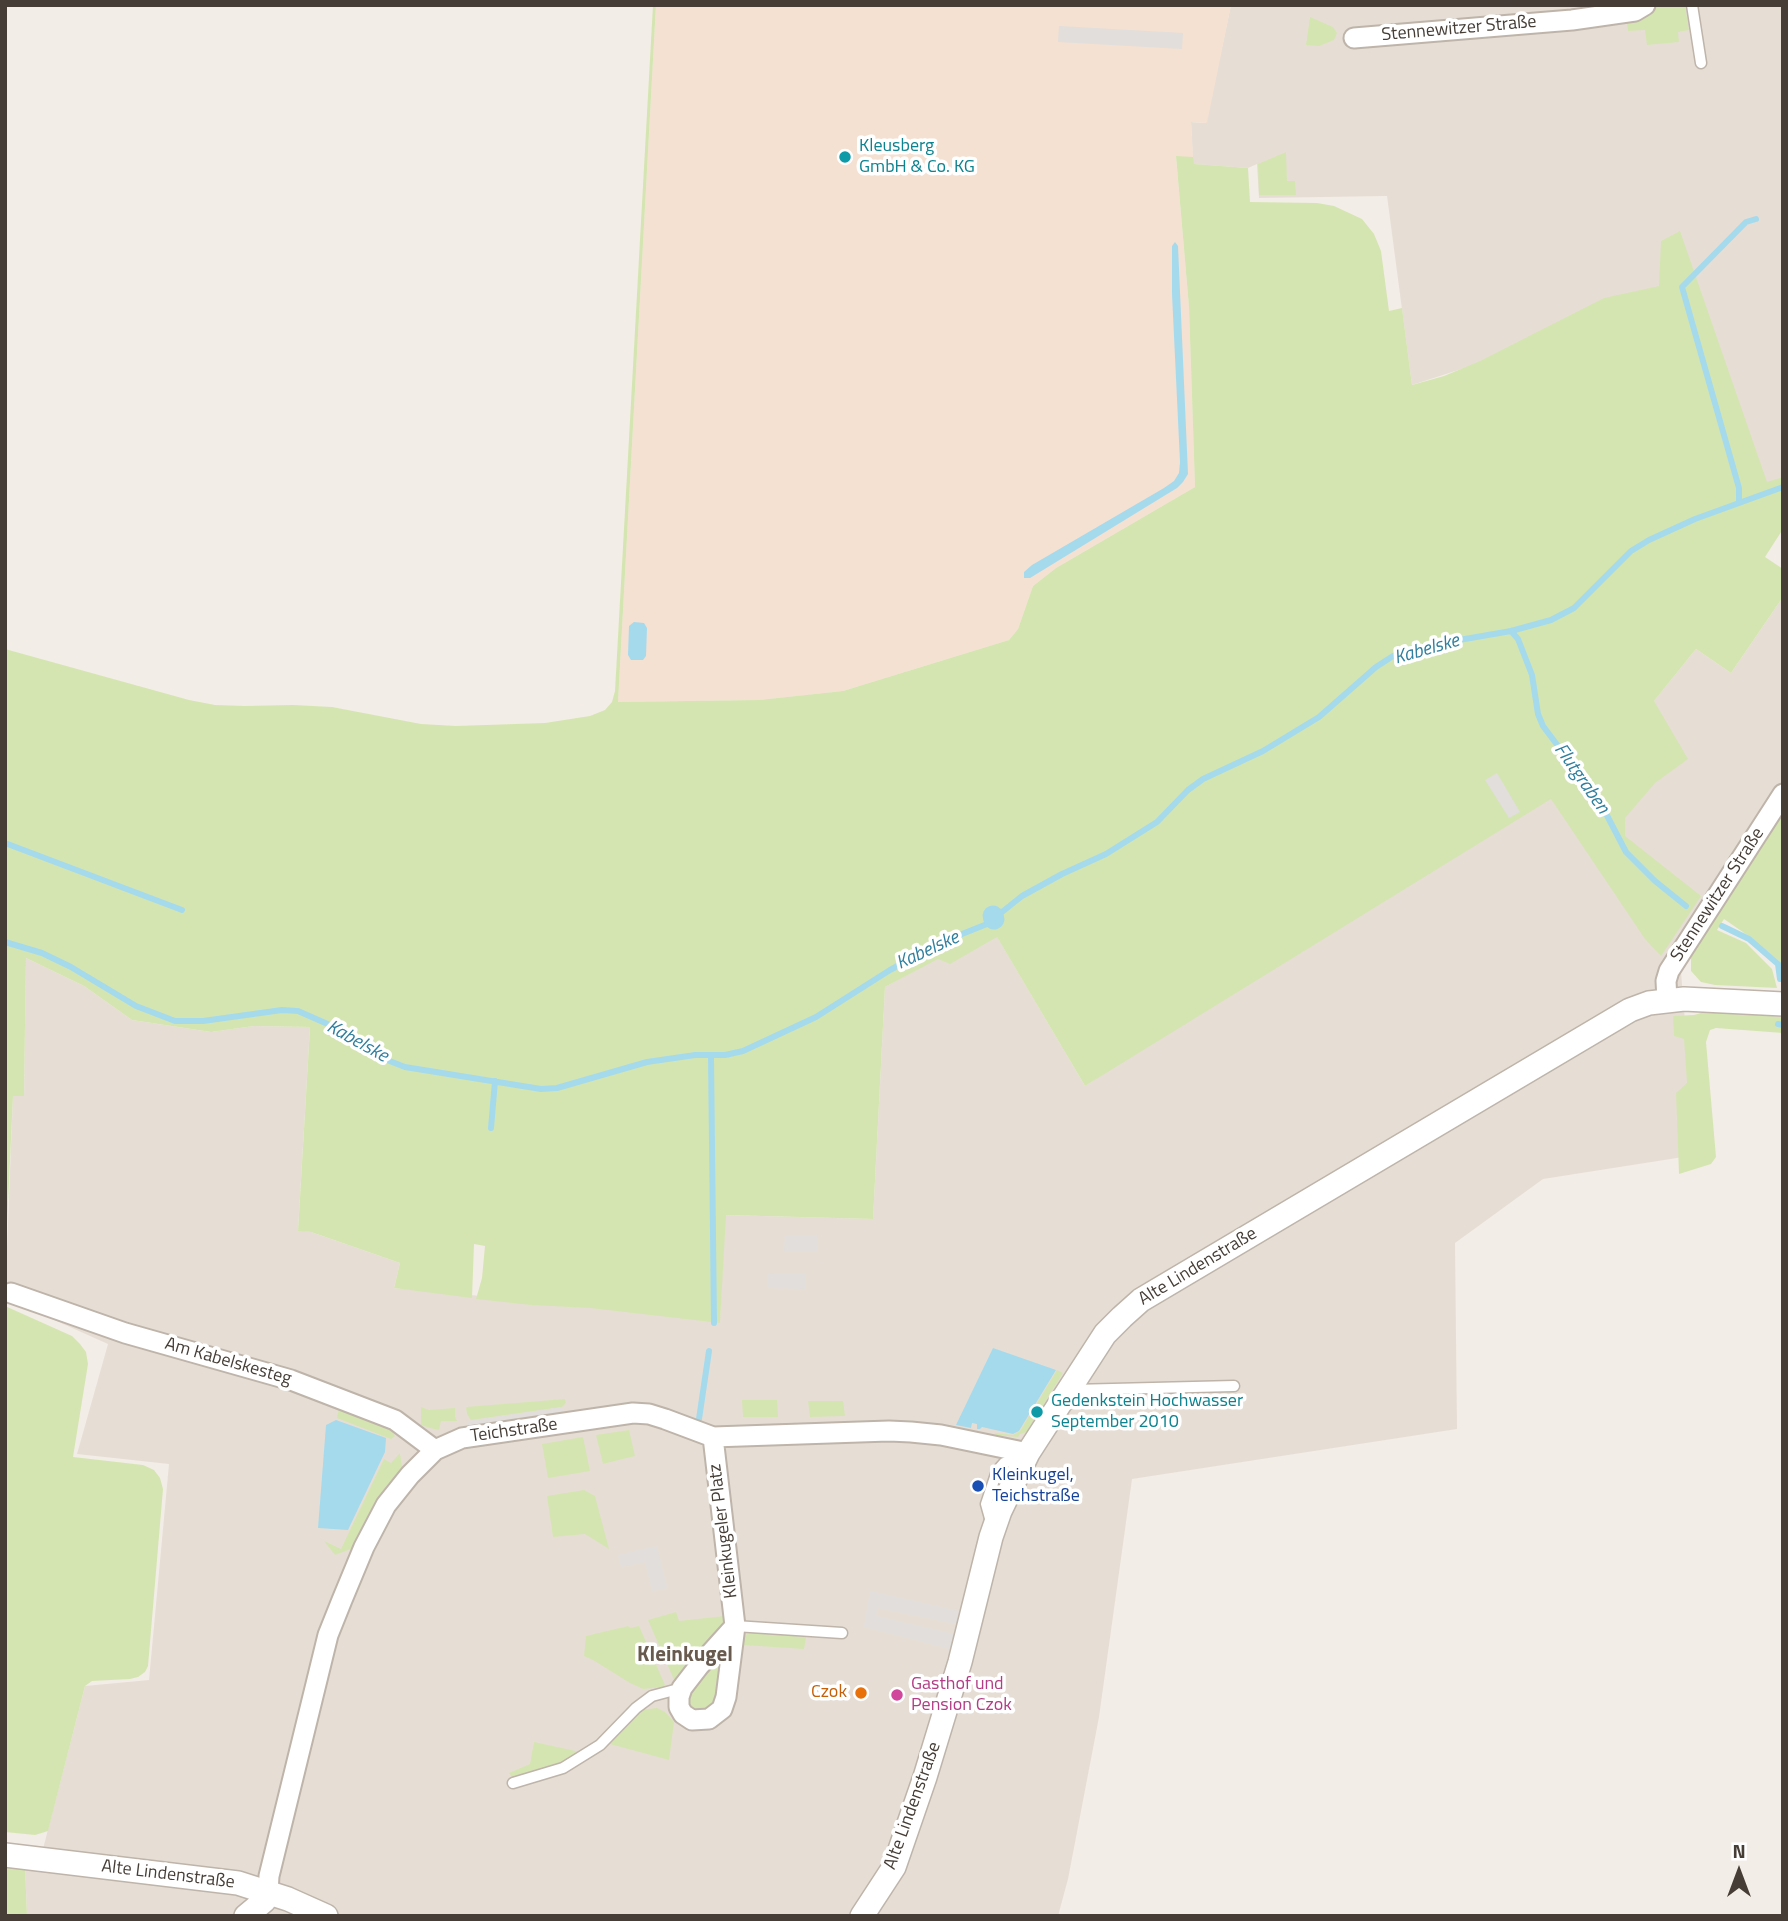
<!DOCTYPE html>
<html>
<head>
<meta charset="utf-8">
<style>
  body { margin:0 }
  #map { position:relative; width:1788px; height:1921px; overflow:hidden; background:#f3ede7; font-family:"Titillium Web",sans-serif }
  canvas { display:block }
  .frame { position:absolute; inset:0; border:7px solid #453d36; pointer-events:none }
  .north { position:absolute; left:1704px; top:1837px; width:70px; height:70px; -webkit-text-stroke:5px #fff; paint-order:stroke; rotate:0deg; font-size:19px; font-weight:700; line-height:28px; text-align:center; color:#453d36 }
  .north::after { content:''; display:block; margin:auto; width:24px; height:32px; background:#453d36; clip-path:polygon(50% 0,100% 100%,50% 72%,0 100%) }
</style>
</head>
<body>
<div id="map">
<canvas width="1788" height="1921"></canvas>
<div class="frame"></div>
<div class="north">N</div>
</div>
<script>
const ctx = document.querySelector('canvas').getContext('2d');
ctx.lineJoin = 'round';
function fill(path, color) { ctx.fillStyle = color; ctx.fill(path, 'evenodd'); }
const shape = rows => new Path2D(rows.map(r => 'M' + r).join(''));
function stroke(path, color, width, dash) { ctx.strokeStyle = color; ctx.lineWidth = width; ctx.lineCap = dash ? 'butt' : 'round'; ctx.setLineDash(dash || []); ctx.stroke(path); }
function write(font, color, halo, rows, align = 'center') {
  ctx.font = font + ' "Titillium Web",sans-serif'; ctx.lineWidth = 7; ctx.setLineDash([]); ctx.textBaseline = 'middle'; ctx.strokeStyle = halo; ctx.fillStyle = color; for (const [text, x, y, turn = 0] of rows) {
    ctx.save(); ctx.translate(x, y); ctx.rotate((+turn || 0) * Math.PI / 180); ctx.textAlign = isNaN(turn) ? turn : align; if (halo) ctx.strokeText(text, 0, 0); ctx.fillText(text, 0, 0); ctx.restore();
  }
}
fill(shape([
  [1231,5,1783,5,1783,478,1744,492,1480,363,1412,385,1387,196,1259,198,1257,164,1248,168,1193,164,1191,122,1206,123],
  [1783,597,1783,813,1681,972,1696,1155,1543,1179,1455,1243,1457,1429,1132,1479,1099,1717,1068,1879,1058,1916,27,1916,25,1865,43,1849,85,1686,149,1680,169,1464,77,1454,108,1344,5,1298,13,1095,24,1095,26,958,84,986,132,1020,211,1032,254,1026,310,1027,298,1230,311,1232,400,1263,394,1288,720,1318,725,1215,873,1219,885,987,992,928,1085,1086,1649,707,1696,649,1731,673]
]), '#e6ded5');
fill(shape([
  [656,5,1231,5,1207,123,1191,122,1193,157,1176,157,1189,307,1195,487,1056,568,1033,586,1018,629,1009,640,843,691,759,700,618,702]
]), '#f4e1d2');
fill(shape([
  [653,5,656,5,618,702,759,700,843,691,1009,640,1018,629,1033,586,1056,568,1195,487,1189,307,1176,156,1193,157,1194,164,1248,168,1250,202,1317,203,1334,206,1362,219,1374,234,1381,251,1389,311,1402,308,1412,385,1444,376,1480,361,1604,298,1659,286,1661,241,1680,231,1767,482,1783,477,1783,529,1765,557,1783,569,1783,597,1731,673,1696,649,1654,701,1688,759,1655,783,1625,818,1625,836,1701,896,1661,956,1645,939,1551,799,1085,1086,997,937,950,964,938,959,885,987,873,1219,726,1215,720,1323,590,1308,531,1305,476,1299,482,1278,485,1246,474,1244,472,1298,394,1288,400,1263,311,1232,298,1231,310,1027,254,1026,211,1032,132,1020,84,986,26,958,24,1096,13,1096,5,1270,5,649,189,700,215,705,245,706,293,705,332,707,421,724,456,726,545,723,590,716,605,710,612,702,615,691],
  [1661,5,1685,5,1689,30,1678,32,1679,42,1647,45,1645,30,1628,31,1627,24,1636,21],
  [1310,17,1333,27,1337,33,1334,40,1319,46,1306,45],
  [1286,152,1287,181,1295,181,1296,195,1259,195,1258,164],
  [1783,813,1783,969,1779,961,1750,937,1724,919,1717,930,1746,943,1772,969,1777,988,1715,985,1701,982,1691,971,1691,956],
  [1708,1011,1783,1017,1783,1033,1716,1028,1710,1030,1706,1042,1716,1157,1711,1164,1679,1174,1676,1093,1687,1083,1684,1039,1674,1036,1673,1016,1694,1015],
  [5,1306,72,1336,80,1344,86,1352,88,1364,73,1457,143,1465,154,1470,160,1478,163,1489,148,1666,145,1672,138,1677,130,1679,92,1681,85,1686,48,1831,35,1835,5,1832],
  [1057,1370,1063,1373,1040,1410,1036,1408,1033,1413,1036,1416,1027,1432,1020,1434,1018,1437,995,1435,995,1433,1013,1435,1020,1431],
  [565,1399,566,1403,562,1407,471,1420,467,1414,466,1407],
  [742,1400,777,1400,778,1417,743,1417],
  [808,1401,843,1401,845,1416,810,1417],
  [421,1407,429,1410,455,1408,455,1417,457,1421,441,1421,439,1430,430,1428,421,1425],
  [339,1408,389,1425,395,1436,391,1439,337,1418],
  [629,1430,635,1456,603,1464,596,1435],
  [583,1437,590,1471,548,1478,542,1444],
  [400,1453,402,1467,399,1472,386,1486,356,1547,335,1555,324,1541,341,1549,384,1459,391,1463],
  [584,1490,595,1496,609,1549,585,1534,553,1537,547,1496],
  [676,1612,679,1621,724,1616,727,1620,723,1631,675,1682,648,1620],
  [628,1626,630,1628,639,1626,665,1685,663,1687,643,1689,630,1683,593,1660,584,1656,586,1636],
  [754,1633,806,1637,804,1649,743,1645,744,1638,747,1634],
  [721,1654,723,1655,719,1703,703,1716,686,1705,690,1689],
  [657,1708,665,1712,674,1722,669,1760,610,1744,610,1739,640,1710],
  [534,1742,580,1752,551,1768,513,1778,509,1773,530,1764],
  [5,1863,25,1865,27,1916,5,1916]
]), '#d5e5b1');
fill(shape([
  [1059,26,1183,33,1182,49,1058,42],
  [1497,773,1520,812,1509,818,1485,780],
  [785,1235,818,1235,817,1251,784,1251],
  [768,1273,806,1274,806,1289,768,1288],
  [562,1407,564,1415,469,1430,468,1421],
  [657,1546,667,1588,652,1591,645,1562,621,1567,618,1555],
  [870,1591,959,1611,956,1624,877,1608,876,1616,954,1634,950,1649,864,1627]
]), '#e1dedb');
fill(shape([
  [1175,242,1178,246,1188,474,1183,482,1177,488,1030,578,1024,578,1024,572,1032,565,1164,488,1174,481,1179,473,1180,462,1172,294,1172,246],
  [634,622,644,623,647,628,646,656,643,660,631,660,628,655,629,626],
  [993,1348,1056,1370,1019,1431,1013,1434,982,1427,980,1429,977,1429,977,1424,972,1423,971,1428,956,1425],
  [336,1420,386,1438,385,1452,348,1530,318,1528,326,1425]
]), '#a5daed');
stroke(shape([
  [1739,503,1739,488,1682,287,1746,222,1756,219],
  [1511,631,1518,639,1532,675,1538,714,1543,726,1600,802,1626,852,1655,881,1686,906],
  [5,843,182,910],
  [1722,926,1749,939,1778,964,1780,979],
  [5,942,42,953,71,967,136,1006,175,1021,203,1021,282,1010,298,1011,339,1029,374,1055,405,1067,541,1089,557,1088,647,1062,695,1055,725,1055,743,1051,816,1017,890,970,942,942,987,924,1022,896,1062,874,1106,854,1157,822,1188,790,1203,779,1263,751,1319,717,1376,667,1393,656,1413,648,1511,631,1551,620,1574,608,1631,551,1649,540,1695,519,1783,487],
  [1778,1024,1783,1025],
  [711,1056,714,1323],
  [491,1128,495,1081],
  [699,1419,709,1351]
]), '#a5daed', 6);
stroke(shape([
  [993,916,994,919]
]), '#a5daed', 21);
const service = shape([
  [1692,5,1701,63],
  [1072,1390,1234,1386],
  [991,1522,986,1504,997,1471,1004,1463,1024,1454],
  [735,1626,842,1633],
  [513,1783,563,1768,600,1745,636,1708,652,1696,682,1688]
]);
const minor = shape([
  [1354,38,1572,20,1635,11,1645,5],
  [1667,1000,1666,981,1669,971,1783,794],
  [11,1293,125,1333,291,1380,395,1420,435,1450],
  [713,1437,735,1626,726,1697,722,1709,709,1719,692,1720,683,1714,679,1707,679,1697,682,1688,699,1666,735,1626],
  [268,1892,269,1876,328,1635,342,1600,364,1547,386,1505,410,1475,435,1450,462,1438,633,1413,649,1414,665,1419,713,1437,889,1431,911,1432,941,1435,1028,1453]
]);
const tertiary = shape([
  [5,1855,238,1883,288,1899,326,1916],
  [246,1916,264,1901,268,1892],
  [862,1916,894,1867,925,1777,960,1662,991,1537,1000,1511,1028,1453,1105,1334,1122,1317,1141,1300,1630,1010,1649,1003,1684,999,1783,1004]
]);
stroke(service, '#beb4aa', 13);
stroke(minor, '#beb4aa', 23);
stroke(tertiary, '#beb4aa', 26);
stroke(service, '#fff', 10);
stroke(minor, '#fff', 19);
stroke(tertiary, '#fff', 23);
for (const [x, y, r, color] of [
  [845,157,7,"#0f9aa8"],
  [1037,1412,7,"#0f9aa8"],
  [978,1486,7,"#1a4fb4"],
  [861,1693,7,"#e8710a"],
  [897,1695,7,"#d1479c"]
]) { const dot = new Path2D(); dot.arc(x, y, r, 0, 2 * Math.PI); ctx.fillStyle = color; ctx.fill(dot); stroke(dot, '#fff', 2.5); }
write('18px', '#453d36', '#fff', [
  ["Stennewitzer Straße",1459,29,-5],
  ["Stennewitzer Straße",1718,895,-57],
  ["Alte Lindenstraße",1198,1267,-31],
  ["Am Kabelskesteg",228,1362,16],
  ["Teichstraße",514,1431,-8],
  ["Kleinkugeler Platz",724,1531,-97],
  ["Alte Lindenstraße",913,1806,-70],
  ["Alte Lindenstraße",168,1875,7]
]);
write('18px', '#0d838f', '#fff', [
  ["Kleusberg",859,147],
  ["GmbH & Co. KG",859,168],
  ["Gedenkstein Hochwasser",1051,1402],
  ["September 2010",1051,1423]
], 'left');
write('18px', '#164399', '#fff', [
  ["Kleinkugel,",992,1476],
  ["Teichstraße",992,1497]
], 'left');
write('18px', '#b23c85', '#fff', [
  ["Gasthof und",911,1685],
  ["Pension Czok",911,1706]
], 'left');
write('18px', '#c56008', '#fff', [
  ["Czok",847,1693]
], 'right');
write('italic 19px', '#307e9d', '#fff', [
  ["Kabelske",1427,650,-16],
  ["Flutgraben",1581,779,55],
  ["Kabelske",928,951,-25],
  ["Kabelske",357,1042,29]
]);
write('bold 21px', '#685a4e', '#fff', [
  ["Kleinkugel",685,1656]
]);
</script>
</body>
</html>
